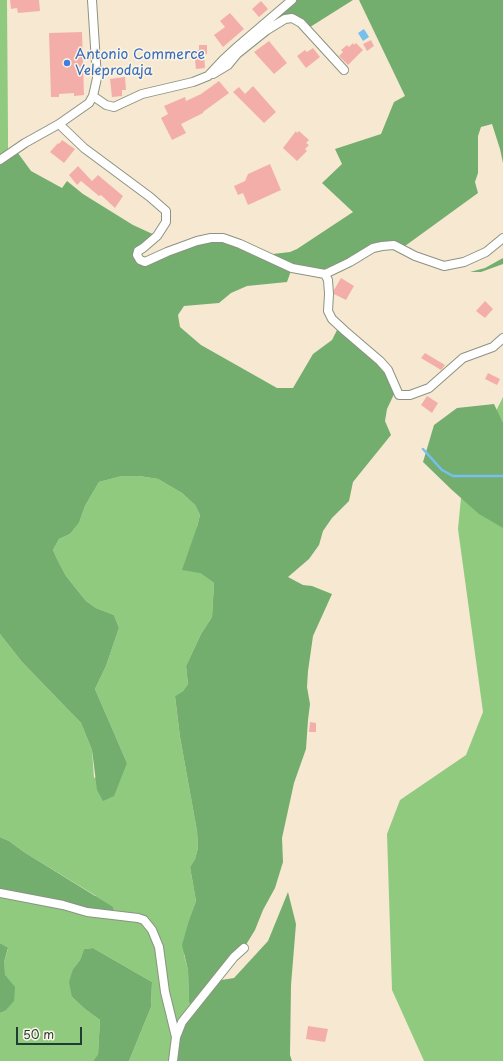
<!DOCTYPE html>
<html>
<head>
<meta charset="utf-8">
<style>
  body { margin:0 }
  #map { position:relative; width:503px; height:1061px; overflow:hidden; background:#f7e9d1; font-family:"Playpen Sans",sans-serif }
  canvas { display:block }
  .scale { position:absolute; left:16px; top:1027px; width:66px; height:18px; box-sizing:border-box; border:2px solid #1f3d34; border-top:0; padding-left:5px; font-size:12px; line-height:14px; white-space:nowrap; color:#1f3d34; -webkit-text-stroke:3px #fcf5e5; paint-order:stroke }
</style>
</head>
<body>
<div id="map">
<canvas width="503" height="1061"></canvas>
<div class="scale">50 m</div>
</div>
<script>
const ctx = document.querySelector('canvas').getContext('2d');
ctx.lineJoin = 'round';
function fill(path, color) { ctx.fillStyle = color; ctx.fill(path, 'evenodd'); }
const shape = rows => new Path2D(rows.map(r => 'M' + r).join(''));
function stroke(path, color, width, dash) { ctx.strokeStyle = color; ctx.lineWidth = width; ctx.lineCap = dash ? 'butt' : 'round'; ctx.setLineDash(dash || []); ctx.stroke(path); }
function write(font, color, halo, rows, align = 'center') {
  ctx.font = font + ' "Playpen Sans",sans-serif'; ctx.lineWidth = 3; ctx.setLineDash([]); ctx.textBaseline = 'middle'; ctx.strokeStyle = halo; ctx.fillStyle = color; for (const [text, x, y, turn = 0] of rows) {
    ctx.save(); ctx.translate(x, y); ctx.rotate((+turn || 0) * Math.PI / 180); ctx.textAlign = isNaN(turn) ? turn : align; if (halo) ctx.strokeText(text, 0, 0); ctx.fillText(text, 0, 0); ctx.restore();
  }
}
fill(shape([
  [0,0,7,0,8,134,8,154,0,160],
  [503,397,503,1061,424,1061,392,990,387,834,400,800,466,755,483,712,458,529,463,477],
  [122,476,139,476,158,479,182,493,195,505,200,515,197,527,200,573,214,583,212,617,201,634,186,666,188,684,183,691,175,696,180,737,197,831,198,848,195,859,190,867,196,901,190,917,184,955,188,970,189,1002,192,1010,173,1061,129,1061,151,1007,152,982,93,948,84,949,80,960,73,969,72,997,85,1009,100,1020,98,1054,93,1061,0,1061,0,1013,5,1011,4,962,8,949,0,943,0,893,96,896,24,852,9,841,0,837,0,634,22,662,81,723,92,750,94,778,127,763,95,689,106,666,119,628,114,615,96,608,86,601,66,576,58,561,53,550,59,539,70,534,79,523,85,506,99,482]
]), '#8fca7f');
fill(shape([
  [292,0,353,0,307,29,292,18,267,30,277,12],
  [359,0,503,0,503,163,500,149,492,124,481,127,478,136,478,173,475,182,478,193,405,246,382,246,325,274,292,268,287,282,247,286,231,293,219,303,184,306,178,315,180,327,201,345,277,388,293,388,313,354,332,340,339,326,380,361,396,390,387,409,385,421,391,435,353,482,349,501,332,518,323,531,319,545,309,559,288,577,303,585,312,586,332,594,313,636,308,671,307,687,310,704,308,720,306,749,294,783,282,838,283,862,275,888,263,910,255,930,244,948,215,981,234,978,268,941,288,892,296,924,291,985,290,1055,292,1061,173,1061,176,1037,192,1010,189,1002,188,970,182,945,190,917,196,901,190,867,195,859,198,848,197,831,180,737,175,696,183,691,188,684,186,666,201,634,212,617,214,583,200,573,182,570,197,527,200,515,195,505,182,493,158,479,139,476,122,476,99,482,85,506,79,523,70,534,59,539,53,550,58,561,66,576,86,601,96,608,114,615,119,628,106,666,95,689,127,763,114,796,103,801,97,790,92,750,81,723,22,662,0,634,0,160,15,149,31,171,62,188,67,181,83,194,133,225,157,236,143,248,140,260,211,238,264,255,290,252,297,249,353,212,322,183,342,164,335,149,381,134,394,102,405,96],
  [503,258,503,264,481,272,470,272,485,268],
  [494,404,503,423,503,528,479,514,452,490,423,462,434,425,457,408],
  [0,837,9,841,24,852,113,907,114,915,0,893],
  [0,943,8,948,4,962,5,975,15,987,14,1001,5,1011,0,1013],
  [93,948,152,982,151,1007,129,1061,93,1061,98,1054,100,1020,85,1009,72,997,69,982,73,969,80,960,84,949]
]), '#73ae6e');
fill(shape([
  [364,29,369,37,363,41,358,33]
]), '#77bfef');
stroke(shape([
  [423,449,442,470,453,476,503,476]
]), '#77bfef', 2.5);
fill(shape([
  [10,0,39,0,40,11,18,13,17,8,11,9],
  [261,1,268,9,259,17,252,9],
  [230,13,244,29,223,47,214,35,225,27,220,21],
  [82,32,84,95,74,96,74,93,59,94,59,97,51,97,49,33],
  [371,40,374,46,367,51,363,44],
  [269,41,287,63,274,74,254,52],
  [353,43,354,45,356,43,363,50,348,65,339,56,343,52,341,50,347,45,349,47],
  [199,45,207,45,207,54,204,54,205,68,196,69,194,51,199,50],
  [313,48,320,57,306,68,297,56,305,50,307,52],
  [125,77,126,90,122,90,122,96,112,97,110,79],
  [219,81,229,93,203,112,203,113,181,124,186,133,172,140,161,118,168,114,164,106,185,97,186,101,201,94],
  [253,86,276,112,264,123,233,92,239,87,245,94],
  [296,131,297,133,299,131,309,140,306,143,309,145,305,149,307,151,297,161,283,148],
  [62,140,75,149,64,163,50,152,58,143,59,144],
  [270,164,281,190,248,205,243,193,238,195,234,186,245,181,248,174],
  [78,166,92,181,98,175,123,196,115,208,101,195,99,196,81,181,77,185,69,175],
  [341,278,354,286,346,300,334,294,334,290],
  [485,301,493,309,485,318,476,311],
  [425,353,445,365,442,369,441,370,421,358],
  [488,373,500,379,497,385,485,379],
  [427,396,438,403,432,413,421,405],
  [310,722,316,723,316,732,309,732],
  [308,1026,328,1029,325,1042,306,1039]
]), '#f4aea9');
const minor = shape([
  [213,74,228,65,237,54,267,30,285,19,292,18,301,23,344,70],
  [93,96,106,105,114,107,142,94,193,82,208,76,223,60,237,47,292,0],
  [59,124,84,148,150,197,166,211,166,222,157,236,143,248,138,251,137,255,140,260,145,262,167,252,197,241,211,238,223,238,240,244,292,268,325,274,350,262,373,248,382,246,394,245,415,256,444,266,464,262,486,252,503,238],
  [0,160,25,143,59,124,89,103,93,96,97,78,92,0],
  [325,274,328,280,329,294,328,311,332,319,345,331,380,361,388,370,399,395,410,395,429,388,463,358,493,347,503,338],
  [0,893,63,905,87,912,138,918,144,920,152,930,159,947,165,992,176,1037],
  [173,1061,176,1037,182,1022,234,957,244,948]
]);
stroke(minor, '#8b9382', 10);
stroke(minor, '#fff', 8);
for (const [x, y, r, color] of [
  [67,63,4,"#3f7fe0"]
]) { const dot = new Path2D(); dot.arc(x, y, r, 0, 2 * Math.PI); ctx.fillStyle = color; ctx.fill(dot); stroke(dot, '#fcf5e5', 1.5); }
write('14px', '#366cbe', '#fcf5e5', [
  ["Antonio Commerce",75,55],
  ["Veleprodaja",75,71]
], 'left');
</script>
</body>
</html>
